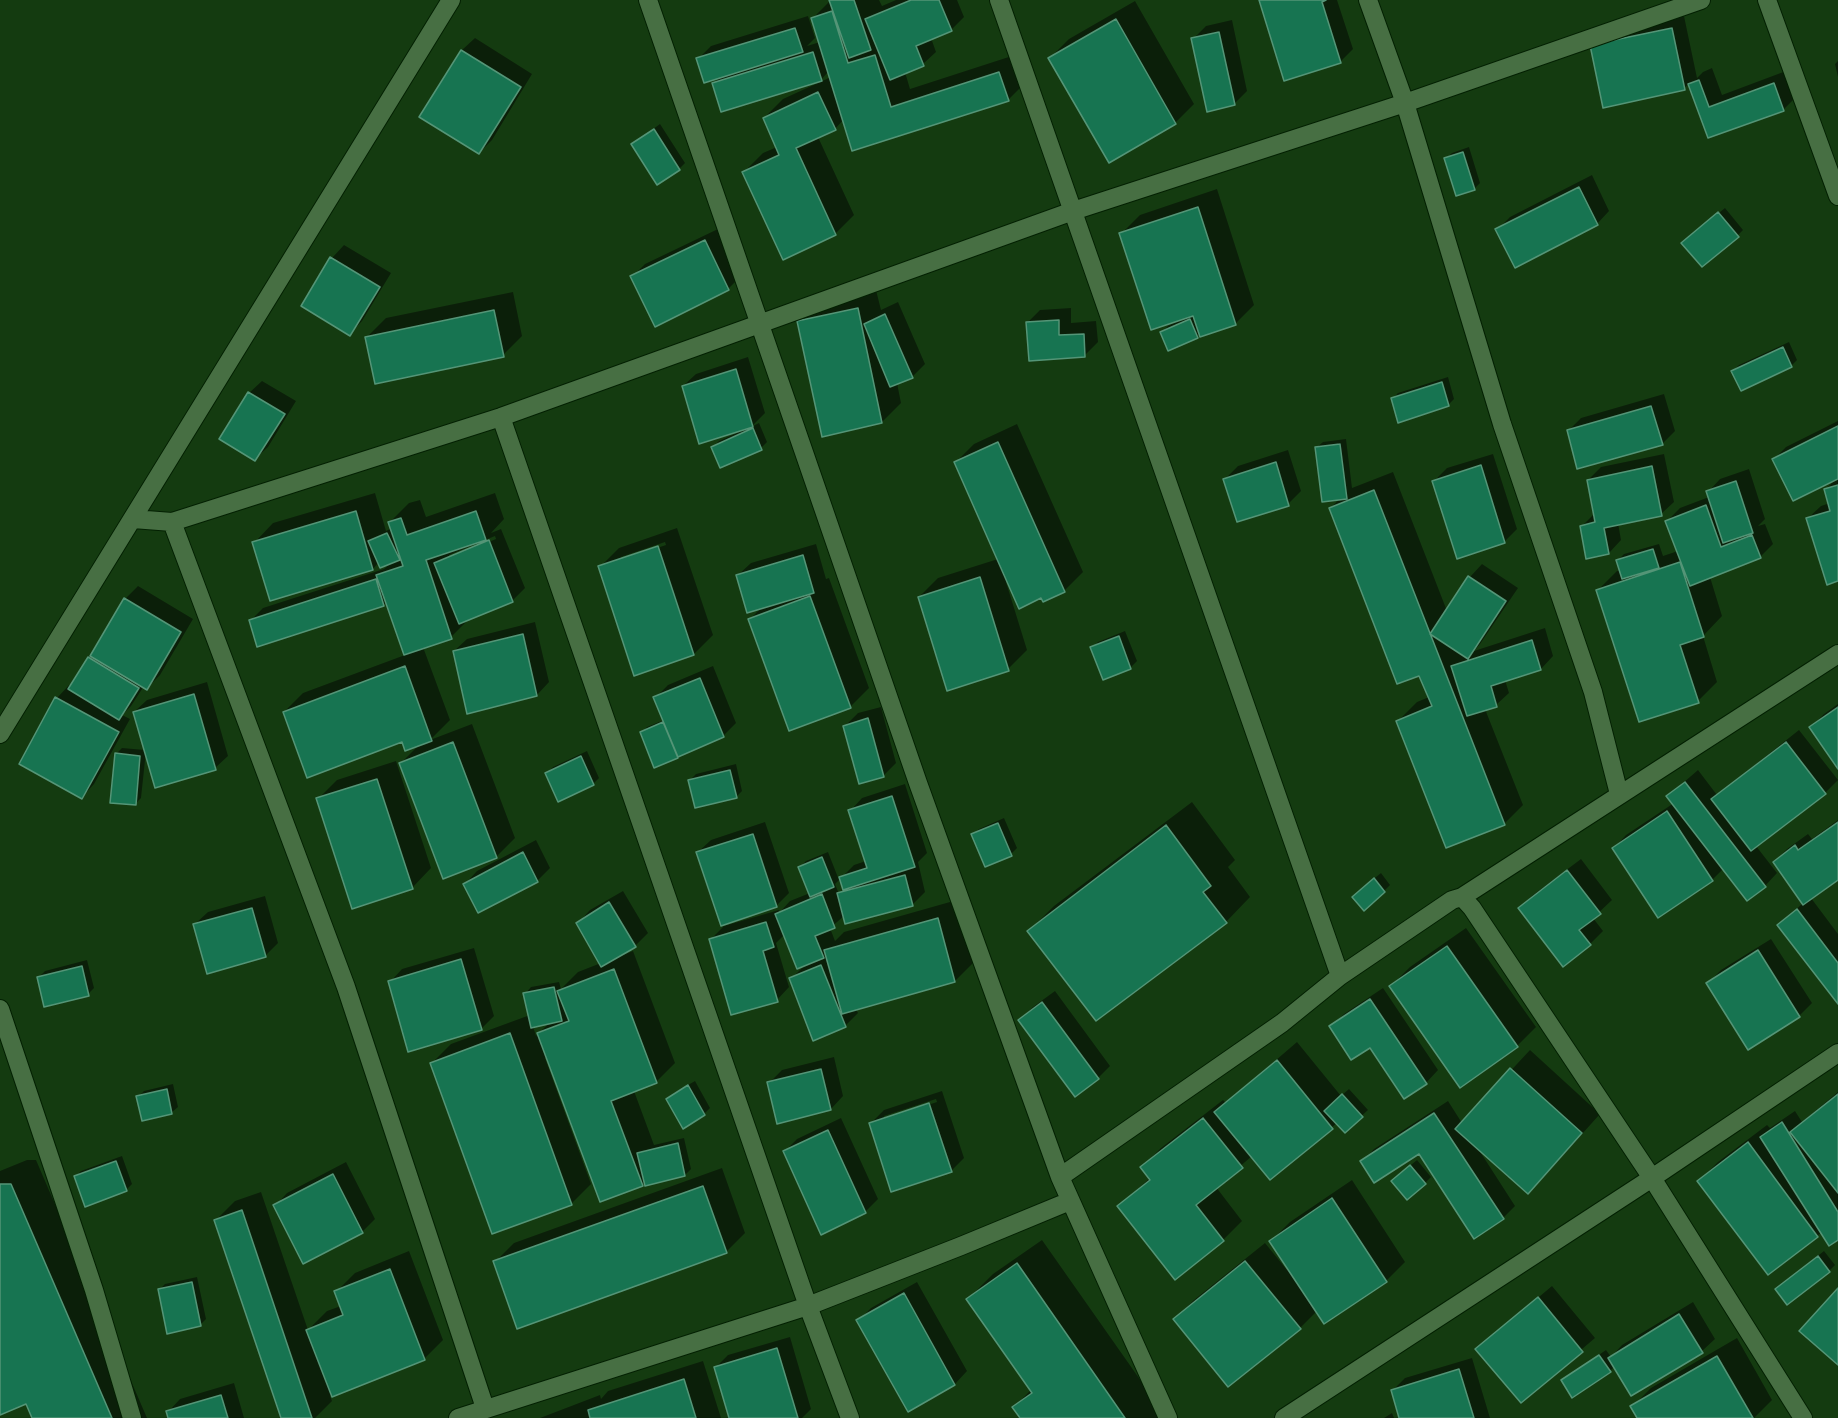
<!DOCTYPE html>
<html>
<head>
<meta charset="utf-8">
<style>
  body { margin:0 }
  canvas { display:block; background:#143b10 }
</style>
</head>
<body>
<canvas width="1838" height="1418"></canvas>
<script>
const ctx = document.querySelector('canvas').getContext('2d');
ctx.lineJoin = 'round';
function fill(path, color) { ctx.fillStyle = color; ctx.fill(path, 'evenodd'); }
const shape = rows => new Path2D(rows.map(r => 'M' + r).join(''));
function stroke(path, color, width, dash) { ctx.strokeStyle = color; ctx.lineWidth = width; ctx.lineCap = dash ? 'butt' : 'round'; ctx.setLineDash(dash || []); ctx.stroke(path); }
fill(shape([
  [831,0,879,0,882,6,896,0,957,0,964,17,951,30,931,38,936,52,923,64,905,72,910,89,1018,54,1027,81,1008,100,844,119,835,129,818,137,854,215,835,234,744,172,763,153,777,147,764,118,783,99,831,77,829,71,819,82,714,83,721,76,698,59,711,46,808,16,815,38,807,46,820,42,813,18],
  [1261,0,1337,0,1353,49,1340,62],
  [1135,1,1194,104,1175,123,1109,161,1050,58,1069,39],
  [1684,16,1697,78,1703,72,1712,68,1722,95,1786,71,1796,97,1783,110,1709,137,1690,83,1684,88,1604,106,1604,33],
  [1232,20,1247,91,1234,104,1193,39,1206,26],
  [475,38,532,74,492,140,479,153,421,117,462,50],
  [1838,61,1838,77,1835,64],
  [660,124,685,163,679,169,633,144],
  [1469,147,1480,183,1474,189,1446,159,1452,153],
  [1592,175,1609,211,1597,224,1497,230,1510,217],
  [1217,189,1254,305,1235,324,1200,333,1197,337,1162,332,1168,326,1176,322,1175,320,1121,234,1140,215],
  [1725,208,1743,230,1737,236,1689,237],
  [718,229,741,276,728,289,632,277,645,264],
  [344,245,391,273,362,321,350,334,303,306,332,258],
  [876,290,881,310,898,302,925,364,912,377,897,383,901,403,882,422,799,322,818,303],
  [513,292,522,336,503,355,367,337,386,318],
  [1071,308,1071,323,1096,321,1098,342,1085,355,1027,323,1040,310],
  [1789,342,1797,360,1791,366,1733,371,1739,365],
  [748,357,765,413,751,427,759,423,767,442,761,448,713,447,719,441,739,432,738,430,683,386,696,374],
  [1448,377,1454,399,1448,405,1392,399,1398,393],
  [262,381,296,401,268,447,255,459,249,393],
  [1664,394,1675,431,1662,444,1568,431,1581,418],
  [1838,421,1838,579,1808,518,1821,506,1830,503,1825,490,1837,478,1774,459,1786,447],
  [1017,424,1083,572,1064,591,1042,596,1006,582,1027,650,1008,669,919,597,938,578,998,559,955,463,974,444],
  [1346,439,1352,488,1393,472,1447,611,1470,577,1482,564,1518,588,1480,644,1474,651,1545,628,1553,656,1541,669,1505,680,1509,693,1496,705,1485,709,1523,805,1504,824,1398,721,1417,702,1429,697,1420,674,1330,508,1341,498,1316,448,1323,442],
  [1288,450,1301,491,1288,504,1225,479,1238,466],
  [1493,454,1517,529,1504,542,1434,481,1447,468],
  [1664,454,1674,502,1661,514,1618,523,1621,540,1609,553,1582,526,1595,513,1588,480,1601,467],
  [1749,469,1765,519,1758,526,1765,524,1773,544,1760,557,1710,577,1722,616,1703,636,1717,682,1698,701,1598,590,1617,571,1621,570,1618,560,1624,554,1659,544,1663,556,1678,551,1667,521,1680,508,1709,497,1708,492,1720,479],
  [375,493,386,531,392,528,390,522,409,503,420,500,426,517,495,493,504,519,491,533,501,529,525,588,512,601,471,617,451,637,423,647,450,720,430,740,472,724,515,838,496,857,400,764,421,743,284,712,303,693,405,655,387,601,384,605,250,621,263,608,384,569,392,562,379,562,373,569,254,543,273,523],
  [495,536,496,539,449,558,449,555],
  [677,528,713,635,694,654,600,567,619,548],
  [665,542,666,545,621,560,621,557],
  [816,544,826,579,829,578,869,688,850,707,750,619,762,607,738,575,751,563],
  [138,586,193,619,160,675,147,688,144,686,131,706,122,715,130,719,94,784,82,797,57,698,69,685,71,686,125,599],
  [535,622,549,682,537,695,454,651,467,639],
  [1125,631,1137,661,1131,667,1104,678,1092,648,1098,642],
  [713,666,736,723,723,736,677,757,641,733,647,727,664,720,655,698,668,685],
  [207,682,228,756,215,768,146,751,141,798,135,804,116,754,122,748,145,750,134,712,147,700],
  [1838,704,1838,767,1811,727,1824,714],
  [881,707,896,763,883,776,845,726,858,713],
  [1799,730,1838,780,1825,793,1756,846,1777,873,1765,886,1724,868,1712,880,1659,916,1614,848,1626,835,1674,803,1668,796,1698,770,1717,795],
  [587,751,599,778,593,784,547,773,553,767],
  [396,761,431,868,412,888,318,799,337,780],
  [736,764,742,791,736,797,690,780,696,774],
  [905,784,927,853,918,862,925,892,912,905,844,916,830,928,835,941,844,932,957,900,974,962,955,981,856,1009,858,1013,845,1026,791,979,806,964,785,934,776,943,789,987,777,1000,711,939,724,926,779,910,780,912,790,901,810,893,800,867,806,861,828,852,839,880,835,884,839,894,844,888,841,878,854,865,866,861,850,811,862,798],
  [1192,802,1235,860,1228,867,1250,897,1226,922,1029,931,1054,906],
  [1004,818,1017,848,1011,854,973,835,979,829],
  [1838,820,1838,878,1811,898,1838,934,1838,1002,1779,925,1803,903,1774,862,1787,849,1808,834,1812,839],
  [765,822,789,893,776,906,698,852,711,840],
  [536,840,550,868,538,880,479,911,465,884,477,871],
  [1581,859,1612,900,1593,918,1603,931,1590,944,1563,965,1520,908,1533,895],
  [1381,873,1390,885,1384,891,1359,891],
  [623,891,648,933,635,946,623,953,623,955,633,951,675,1063,656,1082,634,1091,654,1145,684,1138,691,1169,685,1175,646,1181,642,1185,601,1200,547,1057,545,1058,591,1184,572,1203,493,1232,432,1063,451,1044,530,1015,525,994,531,987,559,982,561,989,578,972,601,963,578,923,590,910],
  [550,1022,536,1036,533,1026],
  [265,896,278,943,265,956,195,924,208,912],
  [1466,928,1536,1027,1517,1046,1391,986,1410,967],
  [1771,939,1812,1003,1799,1016,1708,983,1721,970],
  [474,948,494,1016,481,1029,390,982,402,969],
  [87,960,94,988,88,994,39,977,45,971],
  [1383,988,1438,1070,1426,1083,1370,1046,1331,1027,1344,1014],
  [1055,991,1110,1066,1098,1078,1020,1020,1033,1007],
  [1297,1042,1341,1096,1349,1089,1368,1110,1345,1131,1337,1123,1270,1178,1252,1156,1216,1187,1242,1221,1223,1240,1119,1206,1150,1178,1142,1167,1161,1148,1223,1100,1226,1103],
  [1530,1050,1600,1114,1547,1173,1479,1150,1515,1206,1503,1218,1419,1152,1362,1162,1374,1149,1448,1101,1462,1123],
  [834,1057,843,1096,831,1109,769,1083,782,1070],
  [695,1081,710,1108,704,1114,668,1099,674,1093],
  [173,1084,178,1107,171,1113,138,1097,144,1091],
  [942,1091,964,1158,951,1171,871,1123,884,1110],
  [936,1099,937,1102,884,1119,884,1116],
  [1838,1092,1838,1238,1822,1232,1817,1236,1699,1181,1718,1162,1767,1125,1770,1128,1795,1111,1802,1122],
  [841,1118,878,1199,865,1212,785,1151,797,1139],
  [122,1156,132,1184,126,1190,75,1177,81,1171],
  [27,1160,36,1160,147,1418,33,1418,27,1402,0,1414,0,1171],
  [1417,1160,1431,1177,1425,1183,1399,1175],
  [346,1162,375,1219,362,1232,304,1262,275,1206,287,1193],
  [722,1168,745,1233,726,1252,495,1262,514,1243],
  [1352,1180,1405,1262,1386,1281,1324,1322,1317,1311,1300,1328,1175,1319,1194,1300,1265,1243,1287,1270,1289,1268,1271,1241,1290,1222],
  [261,1192,308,1330,327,1311,341,1306,336,1292,355,1273,409,1251,443,1340,424,1359,330,1396,332,1401,315,1418,282,1418,216,1220,235,1201],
  [1042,1240,1167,1418,1021,1418,1014,1407,1032,1389,968,1299,993,1274],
  [1824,1251,1835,1265,1829,1271,1783,1283],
  [197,1277,206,1319,200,1325,159,1290,165,1284],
  [917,1282,967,1371,955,1384,908,1410,858,1321,871,1308],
  [1552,1286,1595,1338,1521,1401,1477,1349],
  [1693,1302,1715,1339,1702,1351,1632,1394,1615,1366,1610,1371,1562,1380,1606,1350,1611,1357,1622,1345],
  [790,1337,811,1409,802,1418,730,1418,715,1368,728,1355],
  [1737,1338,1772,1400,1754,1418,1639,1418,1632,1407,1651,1388],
  [1472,1358,1490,1418,1401,1418,1392,1391,1405,1378],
  [703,1361,721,1418,540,1418,600,1395,601,1399,608,1391],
  [234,1383,244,1418,169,1418,168,1412,180,1399],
  [1392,1413,1394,1418,1384,1418]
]), '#0007');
const building = shape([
  [829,0,854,0,871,50,849,58,829,0],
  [911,0,939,0,952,31,916,46,924,66,890,80,865,19,911,0],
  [1259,0,1326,0,1322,2,1341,63,1284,81,1259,0],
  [832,11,848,63,875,55,891,107,999,72,1009,101,852,151,811,18,832,11],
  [1116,19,1176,124,1109,163,1048,58,1116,19],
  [795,28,803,52,704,83,696,58,795,28],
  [1672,28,1685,90,1603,108,1590,45,1672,28],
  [1219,32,1235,105,1207,112,1191,38,1219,32],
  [461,50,521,87,479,154,419,117,461,50],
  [813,52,822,81,721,112,712,83,813,52],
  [1699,80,1709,107,1774,83,1784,111,1708,138,1688,84,1699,80],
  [818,92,836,130,796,148,836,235,783,260,742,172,779,155,763,118,818,92],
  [654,129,680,170,657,185,631,144,654,129],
  [1463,152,1475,190,1456,196,1444,158,1463,152],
  [1579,187,1598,225,1515,268,1495,229,1579,187],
  [1198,207,1236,325,1200,337,1193,316,1151,330,1119,233,1198,207],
  [1718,212,1739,237,1702,267,1681,243,1718,212],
  [705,240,729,290,655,327,630,276,705,240],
  [330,257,380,287,350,336,301,306,330,257],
  [858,308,882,423,822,437,797,321,858,308],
  [494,310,504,357,375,384,365,337,494,310],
  [885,314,913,378,890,387,864,324,885,314],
  [1190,319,1198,338,1168,351,1160,332,1190,319],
  [1059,320,1059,335,1084,334,1085,357,1029,361,1026,322,1059,320],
  [1783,347,1792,367,1741,391,1731,371,1783,347],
  [736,369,753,427,699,444,682,386,736,369],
  [1442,382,1449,406,1398,423,1391,398,1442,382],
  [248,392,285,414,255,461,219,439,248,392],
  [1651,406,1663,445,1577,469,1567,430,1651,406],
  [1838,426,1838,479,1793,501,1772,459,1838,426],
  [753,428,762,450,720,468,711,447,753,428],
  [998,442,1065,592,1043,602,1041,598,1019,609,954,462,998,442],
  [1340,444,1347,499,1322,502,1315,447,1340,444],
  [1276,462,1289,506,1237,522,1223,479,1276,462],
  [1481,465,1505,543,1457,559,1432,481,1481,465],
  [1652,466,1662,516,1604,528,1609,554,1586,559,1580,526,1595,522,1587,480,1652,466],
  [1736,481,1753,533,1723,543,1706,491,1736,481],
  [1838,485,1838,581,1827,585,1806,518,1830,511,1824,489,1838,485],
  [1374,490,1505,825,1446,848,1396,721,1432,706,1419,676,1397,684,1329,508,1374,490],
  [1706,505,1721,547,1752,535,1761,558,1690,586,1665,521,1706,505],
  [356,511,373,570,270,601,252,542,356,511],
  [476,511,486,540,426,560,452,639,404,655,376,575,403,566,388,522,401,518,407,535,476,511],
  [387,533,400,560,380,568,368,541,387,533],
  [489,540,513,602,459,624,434,563,489,540],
  [658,546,694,655,634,676,598,566,658,546],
  [1653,549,1659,568,1622,579,1616,560,1653,549],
  [803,555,814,593,747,613,736,575,803,555],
  [1680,562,1704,637,1680,645,1699,703,1639,722,1596,590,1680,562],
  [1468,576,1506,601,1468,659,1430,634,1468,576],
  [980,577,1009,671,947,691,918,597,980,577],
  [376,579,384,606,257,647,249,620,376,579],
  [810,596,851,708,789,731,748,619,810,596],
  [124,598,181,632,147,690,90,656,124,598],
  [523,634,537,696,467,714,453,651,523,634],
  [1119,636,1131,669,1103,680,1090,647,1119,636],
  [1532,640,1541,670,1491,686,1497,707,1467,716,1451,666,1532,640],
  [88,657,139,688,119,720,68,689,88,657],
  [405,666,432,741,405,751,402,742,307,778,283,712,405,666],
  [700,678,724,737,678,757,653,697,700,678],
  [194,694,216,770,155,788,133,712,194,694],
  [55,697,119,732,82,799,19,764,55,697],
  [1838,707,1838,769,1809,727,1838,707],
  [868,718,884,777,859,784,843,726,868,718],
  [663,722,678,758,654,768,640,732,663,722],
  [453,742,497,858,443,879,399,763,453,742],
  [1786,742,1826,794,1751,851,1711,799,1786,742],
  [115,753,140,756,136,805,110,803,115,753],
  [581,756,594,785,558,802,545,773,581,756],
  [730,770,737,798,695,808,688,780,730,770],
  [377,779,413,889,352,909,316,798,377,779],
  [1685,782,1766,887,1747,901,1666,796,1685,782],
  [892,796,915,867,843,890,839,877,867,868,848,810,892,796],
  [1667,811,1713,881,1658,918,1612,848,1667,811],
  [1838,822,1838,880,1803,905,1773,862,1795,845,1798,850,1838,822],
  [998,823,1012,856,985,867,971,834,998,823],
  [1166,825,1211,886,1203,892,1227,923,1096,1021,1027,931,1166,825],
  [753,834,777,907,721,926,696,852,753,834],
  [523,852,538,882,478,913,463,884,523,852],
  [822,857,834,887,810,897,798,867,822,857],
  [1567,870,1601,914,1579,930,1591,945,1563,967,1518,908,1567,870],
  [905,875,913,906,845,924,837,893,905,875],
  [1374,878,1385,892,1364,911,1352,897,1374,878],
  [822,894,835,928,815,936,824,958,797,969,775,914,822,894],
  [609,902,636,947,601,967,576,923,609,902],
  [252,908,266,957,207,974,193,924,252,908],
  [1797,909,1838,963,1838,1004,1777,925,1797,909],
  [938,918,955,982,842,1014,824,950,938,918],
  [766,922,774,947,763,951,778,1002,731,1015,709,939,766,922],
  [1447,946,1518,1047,1460,1088,1389,986,1447,946],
  [1758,950,1800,1017,1748,1050,1706,983,1758,950],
  [461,959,482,1030,408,1052,388,981,461,959],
  [821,965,846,1027,813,1041,789,978,821,965],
  [82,966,89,996,44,1007,37,977,82,966],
  [614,969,657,1083,611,1101,643,1186,600,1202,537,1033,569,1021,557,991,614,969],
  [554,987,562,1021,531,1028,523,993,554,987],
  [1370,999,1427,1084,1404,1099,1370,1048,1351,1060,1329,1026,1370,999],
  [1042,1002,1099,1079,1075,1097,1018,1020,1042,1002],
  [510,1033,572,1205,492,1234,430,1063,510,1033],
  [1277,1060,1333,1129,1270,1180,1214,1112,1277,1060],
  [1510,1068,1582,1133,1528,1194,1455,1129,1510,1068],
  [821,1069,831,1110,777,1124,767,1082,821,1069],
  [688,1085,705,1115,683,1129,666,1099,688,1085],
  [167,1089,172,1114,142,1121,136,1096,167,1089],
  [1342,1094,1363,1117,1345,1133,1324,1111,1342,1094],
  [1838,1094,1838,1193,1790,1132,1838,1094],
  [929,1103,952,1172,891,1192,869,1123,929,1103],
  [1434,1113,1504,1219,1474,1239,1419,1154,1374,1183,1360,1161,1434,1113],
  [1203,1118,1243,1168,1196,1205,1224,1241,1175,1280,1117,1206,1150,1180,1140,1167,1203,1118],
  [1782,1122,1838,1212,1838,1240,1829,1246,1760,1137,1782,1122],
  [828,1130,866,1213,821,1235,783,1151,828,1130],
  [1748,1142,1818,1237,1768,1275,1697,1181,1748,1142],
  [678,1143,685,1176,645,1186,637,1153,678,1143],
  [116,1161,127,1191,85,1207,74,1176,116,1161],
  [1410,1165,1426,1184,1407,1200,1391,1181,1410,1165],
  [333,1174,363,1233,303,1264,273,1205,333,1174],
  [0,1184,11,1184,112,1418,32,1418,26,1404,0,1415,0,1184],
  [703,1186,727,1253,517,1329,493,1261,703,1186],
  [1332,1198,1387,1282,1324,1324,1269,1241,1332,1198],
  [242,1210,312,1418,281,1418,214,1220,242,1210],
  [1818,1256,1830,1272,1787,1305,1775,1289,1818,1256],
  [1245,1261,1301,1329,1228,1387,1173,1319,1245,1261],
  [1017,1263,1125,1418,1020,1418,1012,1407,1032,1393,966,1299,1017,1263],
  [390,1269,425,1360,332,1397,306,1330,343,1315,334,1291,390,1269],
  [192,1282,201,1326,167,1334,158,1289,192,1282],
  [1838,1288,1838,1365,1799,1331,1838,1288],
  [904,1293,955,1385,908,1412,856,1320,904,1293],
  [1538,1297,1583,1352,1521,1403,1475,1349,1538,1297],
  [1679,1314,1703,1353,1631,1396,1608,1358,1679,1314],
  [777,1348,798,1418,729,1418,714,1367,777,1348],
  [1599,1355,1611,1372,1572,1398,1561,1380,1599,1355],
  [1717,1356,1753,1418,1637,1418,1630,1406,1717,1356],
  [1459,1369,1474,1418,1399,1418,1391,1390,1459,1369],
  [684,1379,696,1418,590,1418,588,1410,684,1379],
  [221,1395,228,1418,168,1418,166,1411,221,1395]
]);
fill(building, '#177451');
stroke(building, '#549577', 1.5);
const minor = shape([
  [648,0,918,783,1060,1177,1168,1418],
  [999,0,1340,976],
  [1368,0,1405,103,1502,424,1593,692,1619,794],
  [1767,0,1838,196],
  [501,417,808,1306,850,1418],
  [133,519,172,522,501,417,1073,211,1405,103,1701,0],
  [172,522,346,987,485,1408],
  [0,734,451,0],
  [1462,897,1472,908,1652,1178,1803,1418],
  [0,1009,94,1290,132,1418],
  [1060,1177,1282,1023,1340,976,1452,900,1462,897,1838,654],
  [458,1418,808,1306,961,1246,1070,1201],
  [1284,1418,1652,1178,1838,1053]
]);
stroke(minor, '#032002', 20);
stroke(minor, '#476f43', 18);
</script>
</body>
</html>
